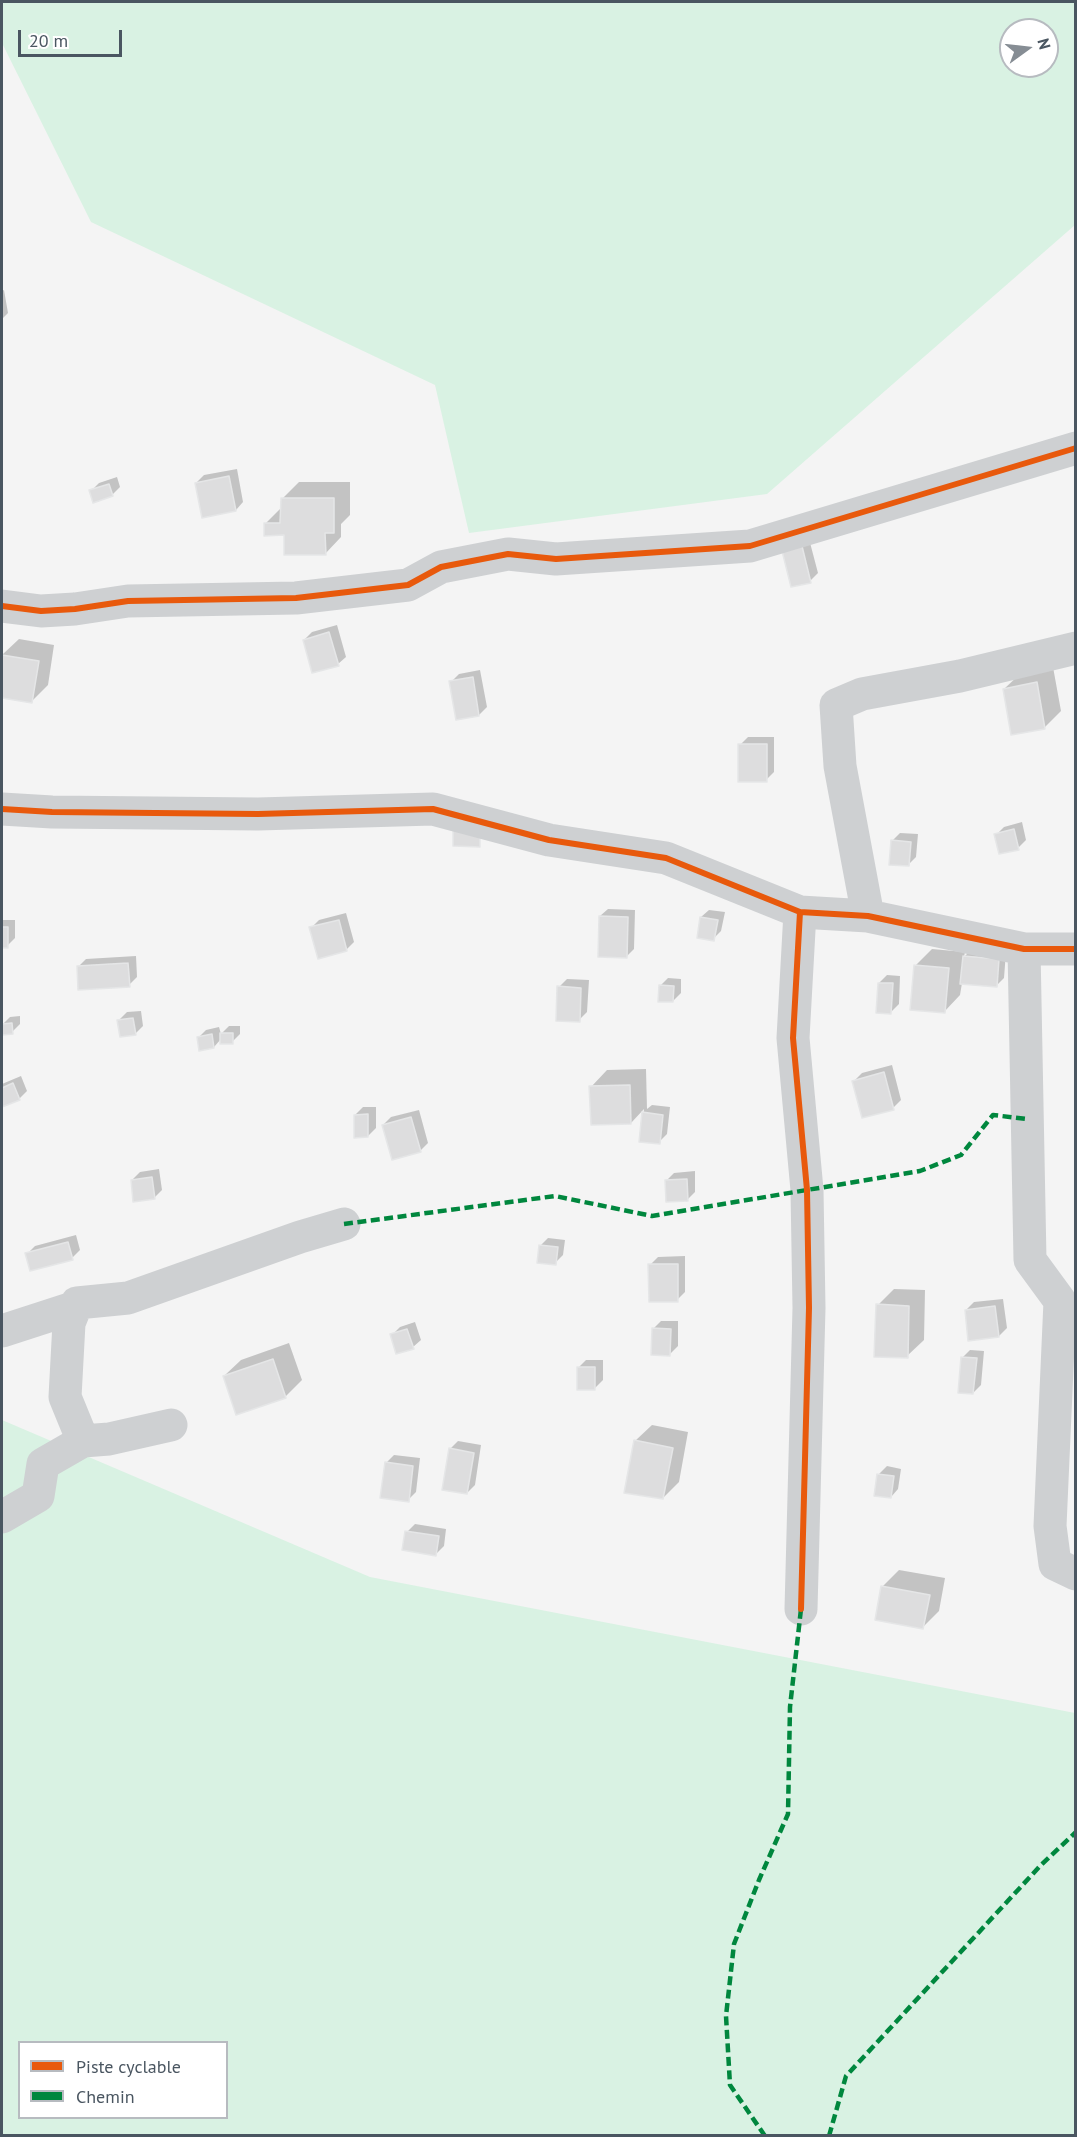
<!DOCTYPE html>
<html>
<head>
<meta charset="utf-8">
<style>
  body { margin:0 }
  #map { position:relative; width:1077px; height:2137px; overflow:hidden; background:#f4f4f4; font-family:"PT Sans",sans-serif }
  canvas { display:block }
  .frame { position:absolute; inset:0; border:3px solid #4a5661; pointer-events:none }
  .legend { position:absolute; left:18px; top:2041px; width:210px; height:78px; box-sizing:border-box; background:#fff; border:2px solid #b7bbc0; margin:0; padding:8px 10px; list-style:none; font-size:18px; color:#4a5661 }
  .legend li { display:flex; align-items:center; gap:12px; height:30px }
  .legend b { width:30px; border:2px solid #b7bbc0 }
  .north { position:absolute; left:999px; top:18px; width:60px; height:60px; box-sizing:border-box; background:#fff; border:2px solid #b7bbc0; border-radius:50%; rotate:75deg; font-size:16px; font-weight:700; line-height:24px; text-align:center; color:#4a5661 }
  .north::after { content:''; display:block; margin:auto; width:21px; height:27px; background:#868d94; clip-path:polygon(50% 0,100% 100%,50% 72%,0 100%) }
  .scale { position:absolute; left:18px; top:30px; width:104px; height:27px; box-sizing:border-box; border:3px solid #4a5661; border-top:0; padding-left:8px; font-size:18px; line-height:21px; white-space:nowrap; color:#4a5661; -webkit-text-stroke:4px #fff; paint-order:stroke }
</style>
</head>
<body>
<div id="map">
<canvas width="1077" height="2137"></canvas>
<div class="frame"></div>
<ul class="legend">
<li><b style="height:8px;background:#e8590c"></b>Piste cyclable</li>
<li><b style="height:8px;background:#00873e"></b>Chemin</li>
</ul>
<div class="north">N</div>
<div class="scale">20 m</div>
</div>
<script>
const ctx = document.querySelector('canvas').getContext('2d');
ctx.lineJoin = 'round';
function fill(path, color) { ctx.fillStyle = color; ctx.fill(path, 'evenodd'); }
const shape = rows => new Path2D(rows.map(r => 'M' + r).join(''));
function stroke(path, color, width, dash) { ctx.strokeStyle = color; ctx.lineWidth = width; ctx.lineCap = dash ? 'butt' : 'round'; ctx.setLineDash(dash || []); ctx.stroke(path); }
fill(shape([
  [2,2,1075,2,1075,225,767,494,469,533,435,385,91,222,2,43],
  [1011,30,1047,30,1047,66,1011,66],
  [2,1420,370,1577,1075,1713,1075,2135,2,2135],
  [20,2042,226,2042,226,2118,20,2118]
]), '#d9f2e3');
fill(shape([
  [4,290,8,313,2,319,2,291],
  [237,469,243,502,236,510,196,483,204,475],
  [117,477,120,487,112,495,91,491,99,483],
  [299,482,350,482,350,515,341,524,341,537,325,554,266,523,282,507,282,499],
  [808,535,818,573,810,581,783,547],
  [337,625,346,657,338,664,304,640,312,632],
  [19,639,54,645,48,685,32,701,2,696,2,655],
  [1053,667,1061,711,1044,728,1004,689,1021,673],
  [480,670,487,707,479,715,451,682,459,674],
  [748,737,774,737,774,772,766,780,740,745],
  [1022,822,1026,840,1018,848,996,835,1004,827],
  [900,833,918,834,916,857,908,865,892,841],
  [608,909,635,910,634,949,626,957,600,916],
  [709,910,725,912,721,931,713,939,701,917],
  [346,913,354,942,346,950,311,928,319,920],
  [2,920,15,920,15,938,7,946,2,946],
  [932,949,965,952,964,957,972,949,1006,952,1004,978,996,986,962,983,960,995,944,1012,915,966],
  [136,956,137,977,129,985,78,967,86,959],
  [887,975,900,976,899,1004,891,1012,879,983],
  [668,978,681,979,681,993,673,1001,660,986],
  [567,979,589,980,587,1012,579,1020,559,987],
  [141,1011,143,1026,135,1034,119,1020,127,1012],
  [20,1016,20,1024,12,1032,2,1025,10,1017],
  [229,1026,240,1026,240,1034,232,1042,221,1039,214,1047,198,1038,206,1030,219,1027,221,1034],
  [892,1065,901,1100,893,1108,854,1081,862,1073],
  [646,1069,647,1109,652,1105,670,1107,667,1134,659,1142,641,1141,644,1109,631,1123,591,1087,607,1070],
  [21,1076,27,1091,19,1099,2,1106,2,1084],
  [363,1107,376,1107,376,1128,368,1136,355,1115],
  [419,1110,428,1143,420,1151,383,1125,391,1117],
  [159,1169,162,1190,154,1198,132,1180,140,1172],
  [695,1171,695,1192,687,1200,666,1181,674,1173],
  [76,1235,80,1250,72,1258,27,1254,35,1246],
  [548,1238,565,1240,563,1255,555,1263,540,1246],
  [685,1256,685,1292,677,1300,650,1265,658,1257],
  [894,1289,925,1290,924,1340,907,1356,878,1305],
  [1003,1299,1007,1328,999,1336,966,1310,974,1302],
  [661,1321,678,1321,678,1346,670,1354,653,1329],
  [415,1322,421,1340,413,1347,392,1335,400,1327],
  [289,1343,302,1380,285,1397,224,1376,241,1360],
  [970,1350,984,1351,981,1385,973,1393,962,1358],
  [586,1360,603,1360,603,1380,595,1388,578,1368],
  [652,1425,688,1432,679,1482,663,1498,635,1441],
  [458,1441,481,1445,475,1485,467,1493,450,1449],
  [394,1455,420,1458,416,1492,408,1500,386,1463],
  [887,1466,901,1469,898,1489,891,1497,879,1474],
  [415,1524,446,1529,444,1546,436,1554,407,1532],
  [899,1570,945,1578,939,1611,923,1627,877,1619,883,1586]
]), '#0003');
const building = shape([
  [229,476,236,511,202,518,195,483,229,476],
  [109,484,113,496,93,503,89,490,109,484],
  [281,498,334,498,334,533,325,533,326,555,284,555,284,535,264,536,264,523,280,523,281,498],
  [801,542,811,583,791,587,781,547,801,542],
  [329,632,339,666,312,673,303,640,329,632],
  [2,655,39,661,32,703,2,698,2,655],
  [473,677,479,716,456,720,449,681,473,677],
  [1037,682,1045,729,1011,735,1003,689,1037,682],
  [738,744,767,744,767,782,738,782,738,744],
  [453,825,480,825,480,847,453,846,453,825],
  [1014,829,1019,850,999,854,994,834,1014,829],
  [891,840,911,842,909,866,889,865,891,840],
  [599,916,628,917,627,958,598,957,599,916],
  [700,917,718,920,714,941,697,938,700,917],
  [339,920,347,951,318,959,309,927,339,920],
  [2,927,8,927,8,948,2,948,2,927],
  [963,956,999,959,997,987,960,984,963,956],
  [128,963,130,987,78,990,77,966,128,963],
  [914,965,949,968,945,1013,910,1010,914,965],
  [878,983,893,983,891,1014,876,1013,878,983],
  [659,985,674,986,673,1002,658,1002,659,985],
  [557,986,581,988,580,1022,556,1021,557,986],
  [133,1018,136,1035,120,1037,117,1020,133,1018],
  [12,1023,13,1034,2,1035,2,1024,12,1023],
  [220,1033,233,1033,233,1044,220,1044,220,1033],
  [212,1034,214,1048,199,1051,197,1037,212,1034],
  [884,1072,894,1110,862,1118,852,1081,884,1072],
  [13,1083,20,1100,2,1107,2,1088,13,1083],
  [630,1085,631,1124,591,1125,589,1086,630,1085],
  [642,1112,663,1115,660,1144,639,1142,642,1112],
  [368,1114,368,1137,354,1138,354,1115,368,1114],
  [411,1117,421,1152,392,1160,382,1125,411,1117],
  [152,1177,155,1199,133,1202,131,1180,152,1177],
  [687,1179,688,1201,666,1202,665,1180,687,1179],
  [68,1242,73,1260,30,1271,25,1253,68,1242],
  [539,1245,558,1247,556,1265,537,1263,539,1245],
  [648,1264,678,1264,678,1302,649,1302,648,1264],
  [876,1304,909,1306,908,1358,874,1357,876,1304],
  [995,1306,999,1337,968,1341,965,1310,995,1306],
  [652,1328,671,1329,670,1356,651,1355,652,1328],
  [407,1329,414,1349,396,1354,390,1334,407,1329],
  [961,1357,977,1358,973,1394,958,1393,961,1357],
  [273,1359,286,1398,236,1415,223,1376,273,1359],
  [577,1367,595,1367,595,1390,577,1390,577,1367],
  [634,1440,673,1448,663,1499,624,1493,634,1440],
  [449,1448,474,1453,467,1494,442,1490,449,1448],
  [385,1462,413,1466,409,1502,380,1498,385,1462],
  [877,1474,894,1476,891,1498,874,1496,877,1474],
  [405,1531,439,1536,436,1556,402,1550,405,1531],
  [881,1586,930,1595,923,1629,875,1620,881,1586]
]);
fill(building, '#ddddde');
stroke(building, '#e5e6e7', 1.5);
stroke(shape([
  [2,606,41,611,75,609,128,601,296,598,408,585,441,567,508,554,556,559,750,546,1076,448],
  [2,809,52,812,258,814,433,809,549,840,666,858,800,912,868,916,1024,949,1076,949],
  [800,912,793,1038,807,1190,809,1308,801,1609],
  [868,916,840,766,836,705,862,694,960,676,1076,648],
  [1024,949,1030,1260,1060,1301,1050,1526,1055,1564,1076,1574],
  [2,1331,76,1307],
  [83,1441,65,1397,69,1323,77,1303,128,1298,300,1237,344,1224],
  [2,1517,38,1496,43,1464,83,1441,109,1439,171,1425]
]), '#ced0d2', 33);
stroke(shape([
  [344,1224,555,1196,652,1216,920,1171,961,1155,993,1115,1027,1119],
  [765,2136,730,2085,726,2016,734,1944,759,1880,788,1814,790,1707,801,1609],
  [829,2136,846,2076,1041,1865,1076,1832]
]), '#00873e', 4.5, [9, 4.5]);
stroke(shape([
  [2,606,41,611,75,609,128,601,296,598,408,585,441,567,508,554,556,559,750,546,1076,448],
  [2,809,52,812,258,814,433,809,549,840,666,858,800,912,868,916,1024,949,1076,949],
  [800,912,793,1038,807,1190,809,1308,801,1609]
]), '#e8590c', 6);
</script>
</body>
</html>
